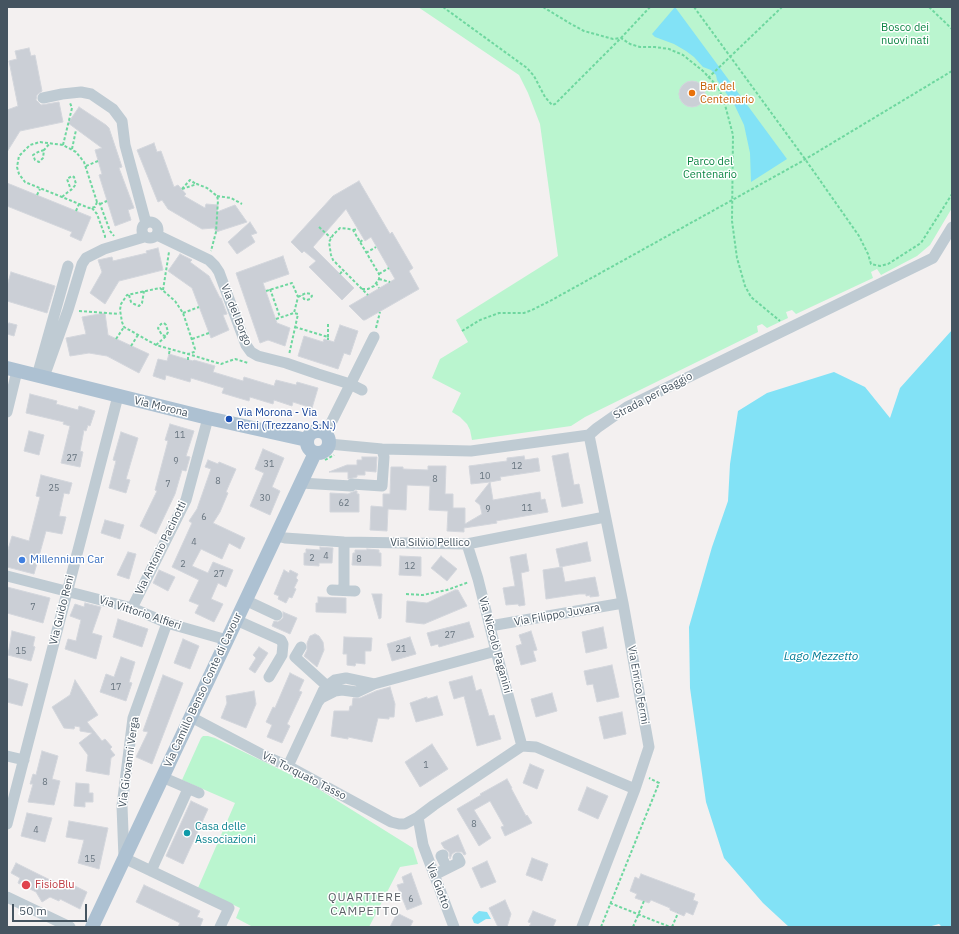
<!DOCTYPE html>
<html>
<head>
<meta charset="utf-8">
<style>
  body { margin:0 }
  #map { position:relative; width:959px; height:934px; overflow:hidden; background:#f3f0f0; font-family:"IBM Plex Sans",sans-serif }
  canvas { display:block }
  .frame { position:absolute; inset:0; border:8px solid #455460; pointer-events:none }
  .scale { position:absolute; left:12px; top:904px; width:75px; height:18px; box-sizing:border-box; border:2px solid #455460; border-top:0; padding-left:5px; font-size:12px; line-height:14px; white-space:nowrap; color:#455460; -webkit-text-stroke:3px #fff; paint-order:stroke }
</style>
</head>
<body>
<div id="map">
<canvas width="959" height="934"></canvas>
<div class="frame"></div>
<div class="scale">50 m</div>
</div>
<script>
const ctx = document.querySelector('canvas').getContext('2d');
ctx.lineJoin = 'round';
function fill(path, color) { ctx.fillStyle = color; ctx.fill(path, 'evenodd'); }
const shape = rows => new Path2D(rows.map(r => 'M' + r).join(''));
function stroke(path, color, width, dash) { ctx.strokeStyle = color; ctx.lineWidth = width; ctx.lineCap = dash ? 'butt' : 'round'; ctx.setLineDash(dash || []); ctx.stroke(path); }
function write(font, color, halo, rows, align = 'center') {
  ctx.font = font + ' "IBM Plex Sans",sans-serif'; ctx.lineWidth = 3; ctx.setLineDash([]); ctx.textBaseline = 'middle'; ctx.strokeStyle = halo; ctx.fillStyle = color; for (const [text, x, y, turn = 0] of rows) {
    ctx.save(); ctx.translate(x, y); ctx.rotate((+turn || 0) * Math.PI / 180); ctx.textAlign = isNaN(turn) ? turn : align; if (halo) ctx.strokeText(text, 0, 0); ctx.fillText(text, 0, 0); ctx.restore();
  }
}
fill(shape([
  [418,7,952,7,952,208,930,245,917,256,881,275,877,269,871,272,873,278,796,314,792,310,786,312,788,318,767,328,762,324,757,326,758,332,585,417,571,426,472,440,470,430,467,424,460,417,452,412,461,393,432,378,440,359,468,342,456,320,558,256,540,124,528,93,519,75],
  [203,736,208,736,215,738,312,785,413,848,418,864,400,867,369,927,253,927,236,918,240,908,198,888,235,803,182,780,201,738]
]), '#baf5cf');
fill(shape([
  [675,7,787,159,751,182,750,153,744,125,735,106,717,80,716,75,711,70,703,67,694,57,686,51,674,44,655,37,652,34],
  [952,330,952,927,942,927,939,924,928,927,789,927,763,903,724,858,706,802,690,688,689,627,712,547,728,501,730,464,738,411,767,393,834,372,865,387,890,418,900,388],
  [479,911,487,912,491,919,486,919,478,924,474,923,472,918,474,915]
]), '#82e2f6');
const building = shape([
  [29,48,31,56,35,55,42,91,37,95,36,100,41,105,59,102,63,122,20,131,7,152,7,110,18,106,9,61,17,59,15,51,29,48],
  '679 94a13 13 0 1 1 26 0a13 13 0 1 1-26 0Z',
  [79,107,106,125,109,128,122,167,119,168,134,208,128,210,131,220,115,226,99,175,102,174,95,150,102,148,68,123,79,107],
  [154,143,157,152,161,151,174,187,178,185,186,194,184,196,205,208,206,204,218,205,217,212,235,205,247,222,216,232,214,228,202,229,168,209,162,200,158,202,137,150,154,143],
  [359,181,390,234,392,232,413,268,409,271,419,289,365,320,363,320,349,306,395,279,371,237,365,241,346,209,313,247,354,288,342,300,309,267,316,261,304,251,302,253,291,242,333,196,359,181],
  [7,183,91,217,81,241,70,236,72,232,7,206,7,183],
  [250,222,257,233,251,235,255,242,237,254,228,242,250,222],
  [158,248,163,270,119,281,105,304,90,293,102,272,98,260,112,257,113,261,147,253,146,251,158,248],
  [180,254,192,260,190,262,209,276,220,298,221,298,227,314,223,315,229,330,211,338,192,288,168,271,180,254],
  [283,256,289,274,263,283,277,323,290,328,285,346,268,340,260,343,236,273,283,256],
  [11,272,55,286,47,313,7,301,7,286,11,272],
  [105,313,108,335,149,354,139,373,107,356,89,353,70,356,66,338,86,334,82,317,105,313],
  [9,323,17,325,14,336,7,334,7,324,8,324,9,323],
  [340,325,358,331,350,355,344,353,338,369,298,356,304,336,323,342,324,339,334,342,340,325],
  [169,354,193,361,194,360,215,366,213,372,243,381,244,377,274,386,276,380,296,385,297,382,318,388,312,408,293,402,292,406,274,400,273,404,250,397,249,401,222,393,224,388,191,378,190,382,166,375,165,380,153,376,158,359,167,361,169,354],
  [30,394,57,401,56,404,78,410,79,406,95,411,90,426,88,425,86,431,84,430,80,451,83,452,80,467,61,463,70,426,63,424,64,422,26,413,30,394],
  [170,424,194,431,186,456,190,457,186,471,182,470,175,494,156,534,140,526,157,491,155,490,168,441,165,440,170,424],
  [29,431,44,435,39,455,24,451,29,431],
  [121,432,138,438,126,479,130,480,126,493,109,488,116,461,113,460,121,432],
  [263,449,284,458,272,487,280,491,270,515,250,506,264,473,255,469,263,449],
  [568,453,574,485,579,484,583,503,562,507,552,456,568,453],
  [524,456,525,460,538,458,540,471,500,477,501,480,490,482,493,500,540,492,541,500,545,499,548,512,496,521,497,523,464,528,464,532,447,531,448,511,429,510,430,486,407,485,406,510,388,509,387,531,370,530,371,506,383,507,383,494,390,494,391,467,403,467,403,469,428,470,428,466,446,466,445,494,453,494,453,508,465,508,465,524,482,514,480,505,475,501,490,482,471,484,469,466,507,461,507,458,524,456],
  [362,457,377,457,376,472,365,471,365,475,357,475,357,477,348,479,348,472,329,472,347,465,357,465,357,460,362,460,362,457],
  [208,460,218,464,219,462,236,469,226,492,228,493,220,512,213,523,245,538,240,549,229,543,222,559,201,549,192,566,208,573,213,562,233,570,226,587,218,583,211,599,223,604,214,622,195,613,199,605,189,601,199,580,172,567,192,523,189,521,197,509,211,469,205,467,208,460],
  [41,475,72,483,69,494,64,493,59,516,66,517,62,534,46,531,34,574,7,567,7,553,12,536,29,541,40,497,36,496,41,475],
  [355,491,357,491,357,494,359,494,359,512,330,512,330,493,348,494,355,491],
  [105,520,124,525,120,539,101,533,105,520],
  [587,542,591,561,560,567,556,549,587,542],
  [320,547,333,548,332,563,319,563,319,566,304,565,304,553,306,553,306,549,320,550,320,547],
  [367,549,379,550,379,553,381,553,381,566,352,565,353,553,355,553,355,550,367,550,367,549],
  [128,552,136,554,129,579,117,575,128,552],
  [526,554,529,571,521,573,525,605,519,606,518,604,506,605,503,588,515,586,510,557,526,554],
  [400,556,421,557,421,576,399,575,400,556],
  [441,556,457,569,447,581,431,568,441,556],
  [562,567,565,582,595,577,599,596,590,597,590,595,586,596,586,594,579,594,546,599,543,570,562,567],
  [159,570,175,577,168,591,153,583,159,570],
  [284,570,289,573,290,570,298,574,296,578,298,580,294,588,296,589,292,598,289,597,286,603,278,599,279,596,274,594,284,570],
  [7,587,50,598,43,623,7,613,7,587],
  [455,590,458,590,467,606,424,624,406,622,407,601,427,603,455,590],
  [372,594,382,594,381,618,379,619,372,594],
  [318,597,346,598,346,613,316,612,316,603,318,603,318,597],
  [85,603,101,607,92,633,102,636,96,659,65,649,68,639,76,641,81,620,70,616,75,604,84,607,85,603],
  [283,612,297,618,290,634,272,626,274,621,278,622,283,618,283,612],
  [118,619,148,629,142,647,113,637,118,619],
  [469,622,474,637,439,647,438,644,431,646,427,633,469,622],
  [603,627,607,648,586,653,582,632,603,627],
  [12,631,35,637,33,646,35,647,31,661,8,655,12,631],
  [531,631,537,650,533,651,536,661,521,665,516,646,522,644,519,635,531,631],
  [315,634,319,636,323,642,324,650,317,667,304,656,307,650,307,643,310,636,315,634],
  [344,637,372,638,371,651,365,651,365,664,356,663,355,666,347,665,347,654,343,654,344,637],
  [410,637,416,654,392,661,387,644,410,637],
  [183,639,199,646,190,669,174,663,183,639],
  [259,647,268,653,255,673,249,669,256,658,253,655,259,647],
  [121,657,135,662,129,682,132,683,126,701,100,692,106,674,114,677,121,657],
  [612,665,619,697,597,702,593,684,587,685,584,671,612,665],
  [290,673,304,680,299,691,302,692,287,724,290,726,282,743,267,737,272,725,266,722,273,707,275,708,290,673],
  [163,675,183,683,152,764,136,757,148,732,143,731,163,675],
  [472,676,476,691,481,689,489,716,494,715,501,739,477,746,464,696,454,699,449,682,472,676],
  [7,678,28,684,22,706,7,702,7,678],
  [75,680,98,715,87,722,102,741,105,739,112,747,110,749,115,755,111,758,109,775,86,771,88,755,79,743,92,733,80,731,80,727,75,726,74,729,64,728,52,707,70,695,75,680],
  [390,687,395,704,394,717,389,717,389,719,378,718,372,742,348,737,348,739,331,736,334,711,349,711,350,706,352,706,353,698,360,698,376,691,390,687],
  [254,691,256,704,246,728,221,718,227,703,226,696,254,691],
  [552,693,557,711,536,717,531,699,552,693],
  [437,696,443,715,416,722,410,703,427,697,427,699,437,696],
  [622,712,626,734,604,739,599,717,622,712],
  [432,744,448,769,420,787,405,762,432,744],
  [42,751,58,756,52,779,60,781,54,805,28,802,33,784,30,784,33,774,36,775,42,751],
  [530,764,544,770,537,789,523,783,530,764],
  [507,779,512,788,511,788,526,816,527,815,532,823,505,836,501,827,504,826,490,801,474,810,491,838,479,846,457,809,481,795,480,794,507,779],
  [76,783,89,784,89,793,93,793,93,802,85,802,85,807,74,806,76,783],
  [587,787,608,796,598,819,578,810,587,787],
  [191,801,208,809,183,864,166,856,191,801],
  [27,813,52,818,45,842,21,836,27,813],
  [69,821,108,828,99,869,78,863,84,840,66,837,69,821],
  [458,835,466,854,464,855,462,852,455,852,452,854,450,859,449,852,444,848,441,843,458,835],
  [532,858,548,864,542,881,526,875,532,858],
  [487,861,496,882,481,888,472,868,487,861],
  [16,863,52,881,52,880,72,888,73,885,87,892,80,909,60,899,59,901,50,897,42,902,36,892,18,883,20,878,11,873,16,863],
  [411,873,422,904,407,910,397,885,404,883,402,877,411,873],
  [641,874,695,894,693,900,698,902,693,915,686,912,684,916,670,910,670,908,651,900,649,903,635,898,637,894,630,891,635,877,639,879,641,874],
  [144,885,200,911,197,917,203,919,200,927,178,927,180,923,174,920,136,902,144,885],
  [505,900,511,914,507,927,498,927,489,908,505,900],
  [533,911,556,920,553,927,529,927,531,923,528,922,533,911],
  [397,913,413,921,410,927,390,927,397,913]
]);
fill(building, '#cbcfd6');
stroke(building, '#d3d6dc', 1);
stroke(shape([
  [443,7,527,68,534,76,545,97,552,105,555,104,621,38,650,7],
  [543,7,571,24,584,31,613,39,621,38,630,44,640,47,655,47,669,49,683,55,703,71,718,87,724,101,733,135,732,221,737,258,745,286,751,297,780,321],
  [694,7,805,159,859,236,868,254,871,264,880,266,888,264,921,243,952,194],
  [929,7,952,29],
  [708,78,782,7],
  [63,145,72,108,70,103],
  [72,149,76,130],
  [44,150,38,152,33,155,35,160,39,162,43,158,44,150,50,143],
  [86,166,98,161],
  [182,189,197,184,207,188,217,196,218,200,216,232,211,251],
  [182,189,190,180,196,184],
  [37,195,40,189],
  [217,196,231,198,242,204],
  [62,197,68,192,71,190,73,188,76,184,74,177,72,176,67,179,71,190],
  [97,202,95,207,89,208,25,182,19,174,17,167,19,156,30,145,40,142,63,145,76,152,84,162,97,202,100,204,110,231,114,236],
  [100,204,107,201],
  [92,208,97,214,105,236,105,239],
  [76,211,79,204],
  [319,227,331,238],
  [353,230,358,229],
  [360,242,364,239],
  [366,253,376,247],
  [340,274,343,270],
  [379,274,389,268],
  [379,279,390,282],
  [376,283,379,288],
  [270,289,280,317],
  [362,289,368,289,374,286,379,279,379,274,353,230,349,229,340,228,333,235,329,242,331,255,333,260,368,295],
  [163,290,169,252],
  [266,291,292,283,298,297,294,313],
  [129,295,131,302,134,304,139,306,142,303,144,291],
  [298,297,306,293,311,294,312,296,310,299,307,300,304,299,302,295],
  [79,311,119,314],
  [183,313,199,307],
  [276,319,294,313,298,314,289,355],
  [295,327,328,337,328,340],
  [376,328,380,312],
  [462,331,480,320,499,313,524,313,532,310,550,301,799,163,952,71],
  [328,337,328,324],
  [116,339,124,327],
  [192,339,209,333],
  [156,345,164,338,166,336,168,332,166,325,164,323,161,324,158,328,159,330,162,335,166,336],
  [131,346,138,335],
  [169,354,170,349],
  [188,360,188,354,194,352,195,349,183,313,175,301,160,288,127,295,121,304,120,310,122,322,124,327,156,345,170,349,188,354,221,364,235,359,248,363],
  [325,460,334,455],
  [406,594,423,595,447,590,469,582],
  [610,903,670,927],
  [601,927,659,783,649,778],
  [633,927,644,901],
  [672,927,678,913]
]), '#6ed79f', 2, [3, 2]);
stroke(shape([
  [43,98,62,94,81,92,91,94,113,109,122,121,125,145,146,223],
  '142 230a8 8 0 1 1 16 0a8 8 0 1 1-16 0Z',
  [157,235,209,260,215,266,219,272,246,345,251,352,258,356,286,363,318,374,350,384,362,390],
  [37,376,68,266],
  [44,377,68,310,82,264,86,258,104,249,144,237],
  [7,412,17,371],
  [326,433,374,337],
  [329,444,382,449,471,451,589,435,597,428,627,407,933,258,952,227],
  [301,483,351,486,352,484,382,486,384,457,382,449],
  [277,536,285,538,344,542,467,544,605,517],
  [467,544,478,579,496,651,522,746],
  [7,576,132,608,167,623,227,640],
  [332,590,355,591],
  [344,590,344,542],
  [245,600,277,615],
  [132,608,186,500,208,418],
  [236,620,281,640,283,644,282,655,269,677],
  [167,623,133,718,122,806,124,858,229,908,220,927],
  [490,626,623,603],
  [301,647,295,657,327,686],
  [318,702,321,698,335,691,342,690,357,692,374,684,496,651],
  [191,717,265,756,288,766,391,822,399,824,405,824,418,817,434,805,522,746,536,747,635,789],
  [7,756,24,760],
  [288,766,323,691,327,686,335,680,346,678,374,684],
  [162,777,199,793],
  [418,817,423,845,454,927],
  [7,824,118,396],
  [443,855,441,856,447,868],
  [151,871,188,789],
  [434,875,460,862,458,858],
  [7,897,70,927],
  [582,927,635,789,649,747,623,603,589,435]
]), '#bfcbd3', 11);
stroke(shape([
  [7,368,208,418,307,440],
  '307 442a11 11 0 1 1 22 0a11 11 0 1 1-22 0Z',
  [92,927,315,453]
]), '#adc1d2', 14);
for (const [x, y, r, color] of [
  [692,93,4,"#e8710a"],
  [229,419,4,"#1a4fb4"],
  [22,560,4,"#3f7fe0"],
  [187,833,4,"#0f9aa8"],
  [26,885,5,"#e0444e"]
]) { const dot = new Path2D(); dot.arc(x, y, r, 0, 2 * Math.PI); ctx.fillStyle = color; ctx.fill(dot); stroke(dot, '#fff', 1.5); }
write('9px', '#66737e', null, [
  ["11",180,435],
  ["27",72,458],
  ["9",176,461],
  ["31",269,464],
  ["12",517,466],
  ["10",485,476],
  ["8",435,479],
  ["8",218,481],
  ["7",168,484],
  ["25",54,488],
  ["30",265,498],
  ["62",344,503],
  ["11",527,508],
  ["9",488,509],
  ["6",204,517],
  ["4",194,542],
  ["4",326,556],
  ["2",312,558],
  ["8",359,559],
  ["2",183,564],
  ["12",410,566],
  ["27",219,574],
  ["7",33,607],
  ["27",450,635],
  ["21",401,649],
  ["15",21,651],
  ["17",116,687],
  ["1",426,765],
  ["8",45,782],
  ["8",474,824],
  ["4",36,830],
  ["15",90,859],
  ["6",411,899]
]);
write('11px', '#0c8544', '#fff', [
  ["Bosco dei",905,28],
  ["nuovi nati",905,41],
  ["Parco del",710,162],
  ["Centenario",710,175]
]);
write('11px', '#c56008', '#fff', [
  ["Bar del",700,87],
  ["Centenario",700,100]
], 'left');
write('11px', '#455460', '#fff', [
  ["Via del Borgo",236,315,68],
  ["Strada per Baggio",653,396,-28],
  ["Via Morona",161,407,14],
  ["Via Silvio Pellico",430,543],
  ["Via Antonio Pacinotti",161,548,-64],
  ["Via Guido Reni",62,610,-76],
  ["Via Vittorio Alfieri",140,613,18],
  ["Via Filippo Juvara",557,615,-10],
  ["Via Niccolò Paganini",495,645,75],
  ["Via Enrico Fermi",638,685,80],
  ["Via Camillo Benso Conte di Cavour",203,690,-65],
  ["Via Giovanni Verga",129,762,-82],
  ["Via Torquato Tasso",304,776,27],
  ["Via Giotto",438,886,69]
]);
write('11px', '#164399', '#fff', [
  ["Via Morona - Via",237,413],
  ["Reni (Trezzano S.N.)",237,426]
], 'left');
write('11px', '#366cbe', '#fff', [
  ["Millennium Car",30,560]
], 'left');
write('11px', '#0d838f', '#fff', [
  ["Casa delle",195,827],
  ["Associazioni",195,840]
], 'left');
write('11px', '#be3a42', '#fff', [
  ["FisioBlu",35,885]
], 'left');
write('italic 12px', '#037d97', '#fff', [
  ["Lago Mezzetto",821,657]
]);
ctx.letterSpacing = '1px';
write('12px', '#5b6066', '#fff', [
  ["QUARTIERE",365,898],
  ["CAMPETTO",365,912]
]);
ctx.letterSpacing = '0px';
</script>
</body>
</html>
